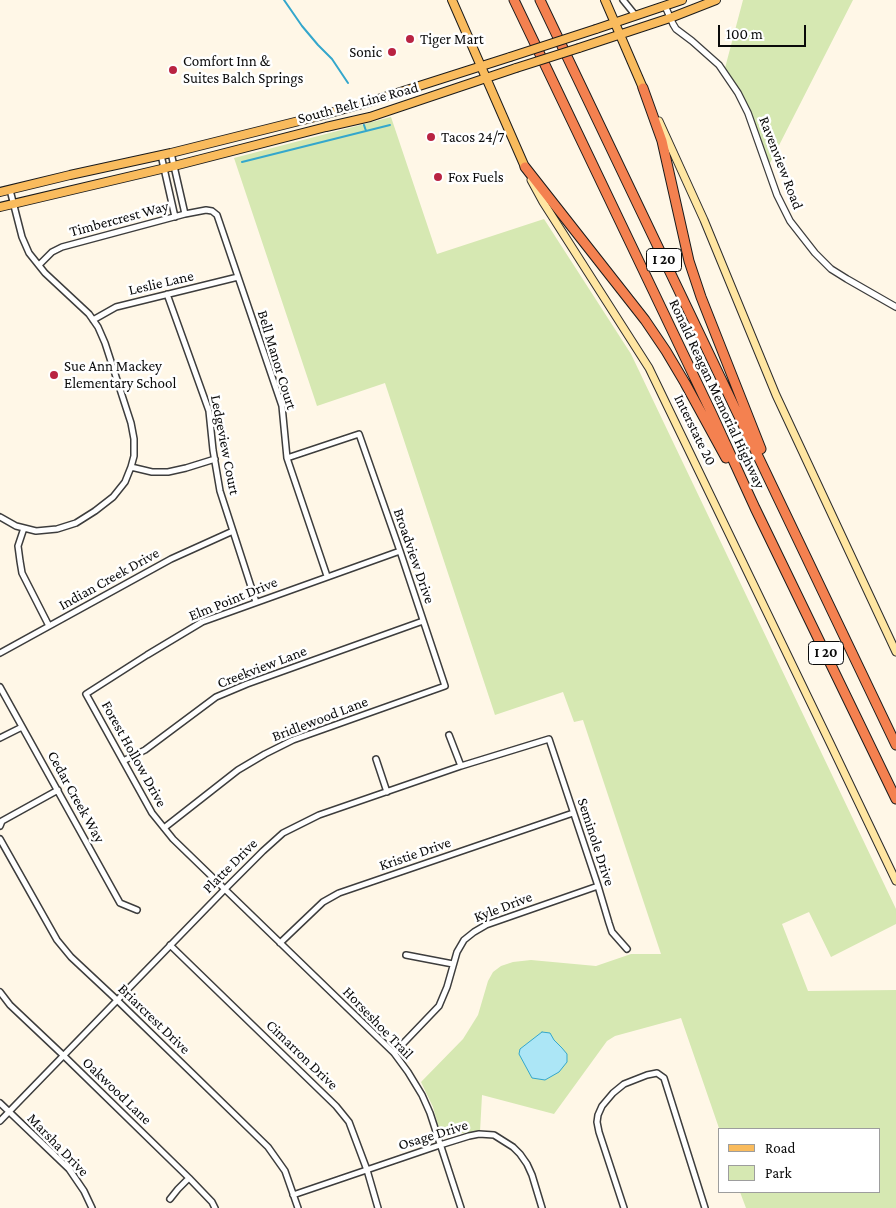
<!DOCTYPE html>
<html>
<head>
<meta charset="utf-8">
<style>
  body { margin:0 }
  #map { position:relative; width:896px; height:1208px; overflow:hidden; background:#fff7e7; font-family:"Crimson Pro",serif }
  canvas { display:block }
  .legend { position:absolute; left:718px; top:1128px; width:162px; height:65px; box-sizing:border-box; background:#fff; border:1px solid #9d9d9d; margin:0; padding:6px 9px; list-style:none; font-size:15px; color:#0a0a0a }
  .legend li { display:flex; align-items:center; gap:10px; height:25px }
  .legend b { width:25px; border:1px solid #9d9d9d }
  .scale { position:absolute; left:718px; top:25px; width:88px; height:22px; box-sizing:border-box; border:2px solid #0a0a0a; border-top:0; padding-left:6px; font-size:15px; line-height:18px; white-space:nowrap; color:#0a0a0a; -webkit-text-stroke:4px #fff; paint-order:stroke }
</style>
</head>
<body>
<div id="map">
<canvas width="896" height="1208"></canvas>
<ul class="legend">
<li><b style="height:6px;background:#f9bb5d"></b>Road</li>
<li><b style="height:14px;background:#d6e8b2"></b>Park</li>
</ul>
<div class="scale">100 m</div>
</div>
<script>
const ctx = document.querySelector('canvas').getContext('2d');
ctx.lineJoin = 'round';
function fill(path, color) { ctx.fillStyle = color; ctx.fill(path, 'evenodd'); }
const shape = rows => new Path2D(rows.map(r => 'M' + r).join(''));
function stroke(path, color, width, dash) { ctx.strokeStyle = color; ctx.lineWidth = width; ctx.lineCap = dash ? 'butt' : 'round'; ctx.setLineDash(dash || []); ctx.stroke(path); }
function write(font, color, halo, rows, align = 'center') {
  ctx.font = font + ' "Crimson Pro",serif'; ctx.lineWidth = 5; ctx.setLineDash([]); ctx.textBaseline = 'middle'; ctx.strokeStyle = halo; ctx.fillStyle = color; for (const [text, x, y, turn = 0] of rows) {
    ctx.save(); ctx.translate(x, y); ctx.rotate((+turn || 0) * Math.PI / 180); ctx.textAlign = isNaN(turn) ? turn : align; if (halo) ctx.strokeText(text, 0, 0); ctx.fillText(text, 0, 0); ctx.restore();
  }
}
fill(shape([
  [743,0,853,0,769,165,754,122,725,68],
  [391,117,437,254,544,219,631,354,896,909,896,924,831,957,809,912,782,924,808,991,896,990,896,1208,746,1208,740,1192,880,1192,880,1129,720,1129,720,1131,681,1018,615,1036,607,1041,554,1114,482,1095,480,1132,463,1133,445,1138,441,1136,433,1107,421,1082,463,1039,478,1015,488,981,493,972,501,966,513,962,531,960,596,966,631,954,661,954,583,720,574,722,563,692,495,715,385,383,317,406,234,158]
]), '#d6e8b2');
const water = shape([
  [542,1032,550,1033,554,1040,562,1048,567,1054,567,1062,559,1072,545,1080,532,1078,519,1054,520,1049,542,1032]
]);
fill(water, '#ace6f6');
stroke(water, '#34a7cc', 1);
stroke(shape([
  [284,0,302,26,318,45,332,59,348,83],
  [364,125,366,131,390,125],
  [242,162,366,131]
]), '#34a7cc', 2);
const minor = shape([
  [623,0,636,16],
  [171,153,185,214],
  [161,155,175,217],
  [39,265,52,252,62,247,185,214,206,210,212,211,217,215,282,406,287,458,327,576],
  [167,294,209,411,213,450,220,491,256,602],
  [93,320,116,307,238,277],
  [131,467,152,472,168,472,186,468,215,459],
  [0,517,16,526,36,531,57,529,76,523,95,511,113,497,125,482,131,467,134,456,134,439,131,423,105,343,98,327,89,314,45,273,29,253,22,237,10,190],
  [24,528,18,546,20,561,22,573,49,626],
  [400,551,202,622,147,655,86,694,152,813,173,839,394,1053,408,1072,422,1095,430,1113,461,1208],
  [0,653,171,559,233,531],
  [0,687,120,903,137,910],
  [449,735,461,766],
  [0,738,22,727],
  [376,759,387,792],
  [123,761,145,750,216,697,247,684,423,621],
  [0,826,2,821,58,790],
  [164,828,238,770,265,754,293,740,445,686,400,551,359,434,287,458],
  [0,839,57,940,71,957,117,1000,268,1147,285,1171,298,1208],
  [280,943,323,902,339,893,573,813],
  [170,945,336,1106,349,1122,367,1170,378,1208],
  [406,955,453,964],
  [0,992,10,1005,64,1056,189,1178,212,1202,215,1208],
  [394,1053,439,1006,447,987,457,952,464,940,474,932,486,925,598,886],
  [0,1103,69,1169,84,1191,92,1208],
  [0,1121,225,889,263,851,283,833,319,815,461,766,549,739,598,886,609,923,612,932,627,949],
  [293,1195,440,1145,469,1136,479,1134,494,1135,513,1147,520,1154,527,1164,532,1175,542,1208],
  [170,1199,178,1189,189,1178],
  [624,1208,599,1132,597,1122,598,1115,602,1106,613,1093,624,1084,647,1075,657,1073,664,1078,705,1208]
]);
const tertiary = shape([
  [665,6,673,24,676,29,692,41,719,65,738,93,748,113,777,195,790,221,815,253,831,269,847,279,896,307]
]);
const secondary = shape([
  [659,121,704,220,776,395,896,652],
  [531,180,543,202,649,368,831,745,896,881]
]);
const primary = shape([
  [452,0,525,167],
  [605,0,643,88],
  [596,29,682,0],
  [579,48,670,18,716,0],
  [0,192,70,175,171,153,323,115,369,102,510,57],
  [0,207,174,166,326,127,370,117,516,68]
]);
const motorway = shape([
  [514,0,712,414,755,508,896,799],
  [540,0,896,745],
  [643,88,662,141,689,261,701,297,761,449],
  [525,167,645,320,666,351,685,383,726,458]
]);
stroke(minor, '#3d3d3d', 8);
stroke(tertiary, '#3d3d3d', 8);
stroke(secondary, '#2c2c2c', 9);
stroke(primary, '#1b1b1b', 10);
stroke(motorway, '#1b1b1b', 11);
stroke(minor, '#fff', 5);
stroke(tertiary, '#fff', 5.5);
stroke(secondary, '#ffe6a2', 7);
stroke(primary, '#f9bb5d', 8);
stroke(motorway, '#f48150', 9);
const primaryBridge = shape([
  [510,57,596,29],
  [516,68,579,48]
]);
stroke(primaryBridge, '#1b1b1b', 10, []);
stroke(primaryBridge, '#f9bb5d', 8);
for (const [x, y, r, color] of [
  [410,39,5,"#b92342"],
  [392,52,5,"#b92342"],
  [173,70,5,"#b92342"],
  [431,137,5,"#b92342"],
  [438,177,5,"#b92342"],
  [54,375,5,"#b92342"]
]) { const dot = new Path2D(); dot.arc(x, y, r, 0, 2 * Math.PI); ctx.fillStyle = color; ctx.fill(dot); stroke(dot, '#fff', 2); }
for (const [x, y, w] of [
  [664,260,35],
  [826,653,35]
]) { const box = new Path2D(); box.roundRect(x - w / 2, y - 11.5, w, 23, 4); ctx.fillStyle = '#fff'; ctx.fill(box); stroke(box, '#0a0a0a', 1); }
write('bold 14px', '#0a0a0a', null, [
  ["I 20",664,260],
  ["I 20",826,653]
]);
write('15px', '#0a0a0a', '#fff', [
  ["Tiger Mart",420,39],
  ["Sonic",382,52,"right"],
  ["Comfort Inn &",183,61],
  ["Suites Balch Springs",183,78],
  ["Tacos 24/7",441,137],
  ["Fox Fuels",448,177],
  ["Sue Ann Mackey",64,366],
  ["Elementary School",64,383]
], 'left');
write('15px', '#0a0a0a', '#fff', [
  ["South Belt Line Road",358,103,-15],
  ["Ravenview Road",781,163,69],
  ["Timbercrest Way",119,219,-15],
  ["Leslie Lane",161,283,-13],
  ["Bell Manor Court",277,360,73],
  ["Ronald Reagan Memorial Highway",717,394,65],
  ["Interstate 20",695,430,64],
  ["Ledgeview Court",225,445,79],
  ["Broadview Drive",414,556,71],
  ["Indian Creek Drive",109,579,-29],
  ["Elm Point Drive",233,599,-22],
  ["Creekview Lane",262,667,-21],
  ["Bridlewood Lane",320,719,-21],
  ["Forest Hollow Drive",134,754,61],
  ["Cedar Creek Way",76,797,61],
  ["Seminole Drive",596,842,72],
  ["Kristie Drive",415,854,-19],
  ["Platte Drive",230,866,-45],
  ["Kyle Drive",503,907,-21],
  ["Briarcrest Drive",154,1019,44],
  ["Horseshoe Trail",378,1023,46],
  ["Cimarron Drive",302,1055,44],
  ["Oakwood Lane",117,1091,44],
  ["Osage Drive",433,1135,-17],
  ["Marsha Drive",58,1145,46]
]);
</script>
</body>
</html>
